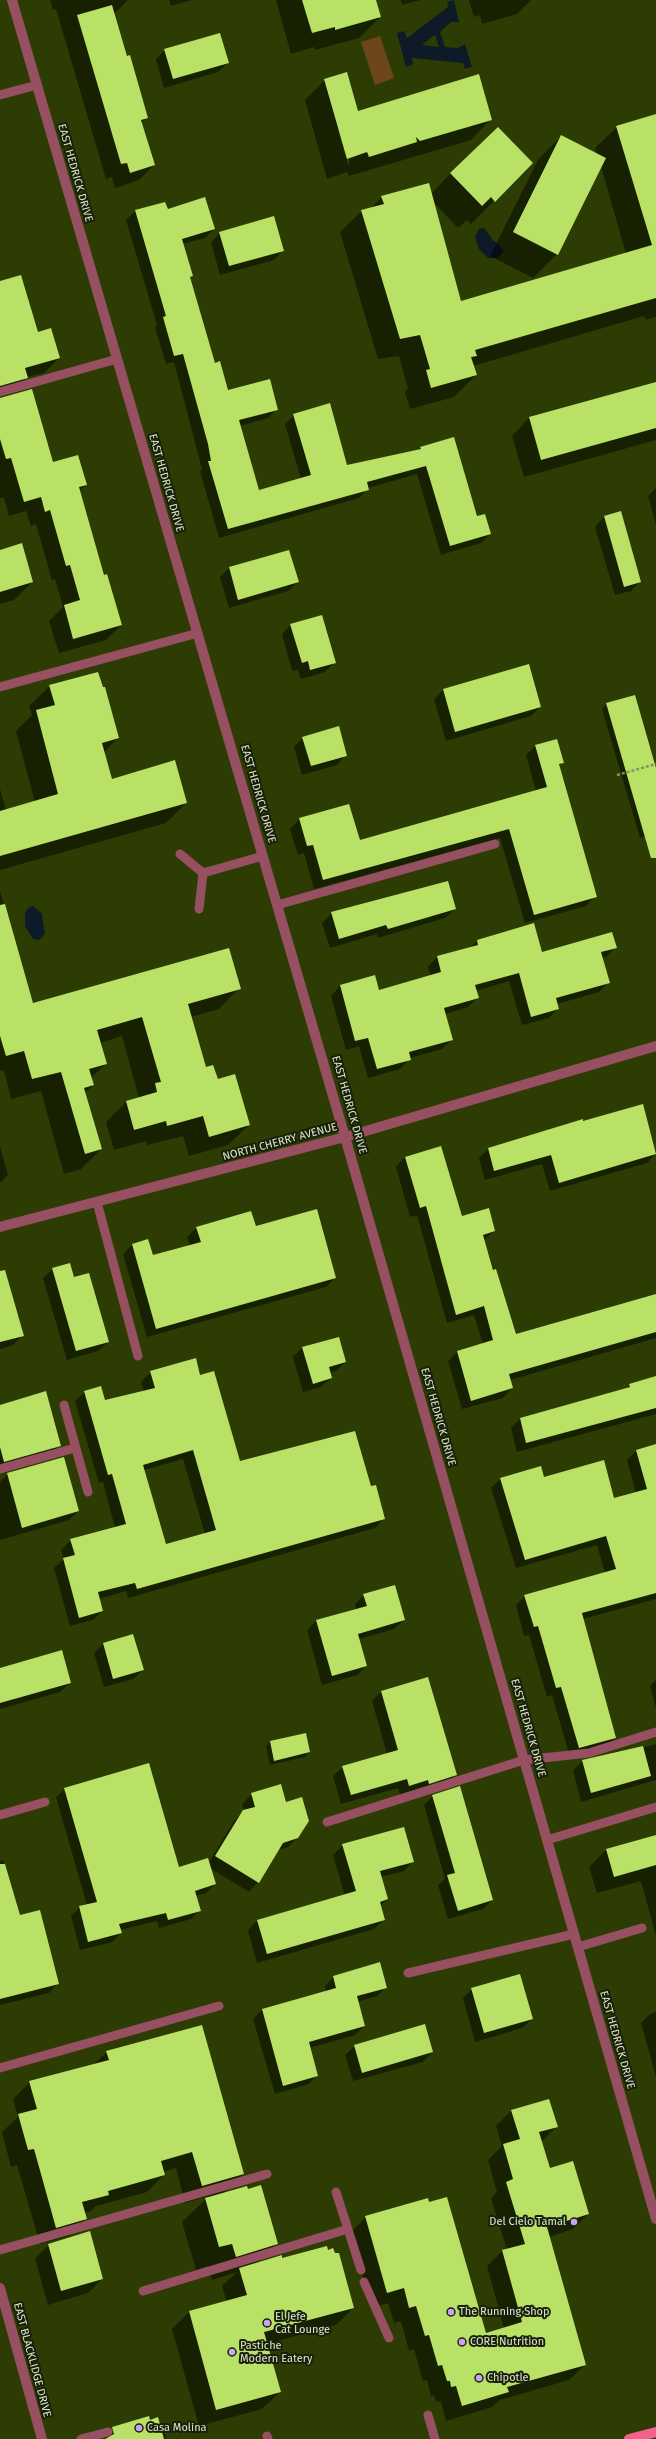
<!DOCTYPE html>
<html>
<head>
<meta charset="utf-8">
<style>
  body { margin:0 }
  canvas { display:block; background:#2c3c02 }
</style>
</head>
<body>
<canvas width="656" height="2439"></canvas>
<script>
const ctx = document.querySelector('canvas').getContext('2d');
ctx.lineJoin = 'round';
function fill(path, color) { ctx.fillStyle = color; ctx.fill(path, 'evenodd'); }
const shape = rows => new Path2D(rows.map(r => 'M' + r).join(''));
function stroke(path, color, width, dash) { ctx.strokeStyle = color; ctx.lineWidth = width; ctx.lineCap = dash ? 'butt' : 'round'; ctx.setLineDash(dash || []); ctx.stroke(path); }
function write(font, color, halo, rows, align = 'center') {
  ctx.font = font + ' "Fira Sans",sans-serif'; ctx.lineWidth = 4; ctx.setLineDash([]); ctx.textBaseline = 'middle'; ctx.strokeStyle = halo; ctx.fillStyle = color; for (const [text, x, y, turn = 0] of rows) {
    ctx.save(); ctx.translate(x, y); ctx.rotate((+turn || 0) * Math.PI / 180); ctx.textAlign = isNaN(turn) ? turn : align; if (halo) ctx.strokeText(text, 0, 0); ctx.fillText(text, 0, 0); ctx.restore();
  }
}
fill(shape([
  [380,36,394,78,375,85,361,42]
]), '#6e461c');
fill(shape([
  [454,0,459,22,451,22,440,32,445,47,458,48,465,44,472,67,465,69,463,63,412,58,413,64,406,67,397,33,404,31,407,38,448,7,447,2],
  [435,35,439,47,422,45],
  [482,228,485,229,492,239,502,248,503,252,498,258,488,258,479,249,475,237,479,229],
  [33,906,42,914,45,934,39,940,33,939,25,926,25,913,28,908]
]), '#0d1b28');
fill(shape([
  [50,0,128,0,114,14,147,117,141,123,154,165,139,180,115,188,112,177,106,179,56,9,53,10],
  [169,0,192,0,171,6],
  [276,0,375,0,380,17,359,38,315,50,314,47,291,54],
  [401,0,420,0,402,5],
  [469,0,531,0,517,14,482,24,480,15,474,17],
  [165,50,228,63,218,72,164,88,156,59],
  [325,80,358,112,491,119,471,140,349,176,347,172,327,179,305,100],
  [338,130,340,130,350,164,348,165],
  [656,115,656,317,646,320,644,316,473,366,476,375,454,397,410,409,405,392,408,389,399,356,378,359,340,232,362,211,370,209,382,197,431,194,451,173,532,163,471,224,467,220,458,228,433,202,461,302,626,254,601,166,557,254,533,278,490,256,538,160,561,136,597,154,595,148,617,127],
  [165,203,167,210,214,229,205,238,183,244,192,276,190,278,214,364,227,391,277,409,268,418,240,426,259,491,301,479,285,424,294,415,347,466,418,450,421,448,490,534,481,543,441,555,417,474,368,488,359,498,219,538,200,471,202,469,174,362,166,364,155,327,157,325,126,220,135,211],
  [220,233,283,250,274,260,220,275,211,242],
  [0,282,37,333,59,358,44,373,27,377,12,392,0,396],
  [656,383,656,440,524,477,512,436,529,418],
  [0,398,52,463,86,485,79,491,103,576,121,625,106,640,59,653,49,621,63,607,55,579,52,580,36,524,31,526,26,511,9,516,4,498,0,498],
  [656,488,656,525,648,496],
  [621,513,640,581,631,591,615,595,595,527,604,517],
  [0,551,32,582,14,600,0,604],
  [229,568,298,582,288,591,229,608,220,577],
  [291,624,334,663,325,672,301,679,298,670,292,671,282,634],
  [528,665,540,707,531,716,446,741,434,699,443,690],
  [50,686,118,738,104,752,111,780,186,803,166,823,0,870,0,789,6,810,35,802,16,731,32,715,29,706],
  [606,704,656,772,656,833,640,838,602,709],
  [303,738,346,755,337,765,302,775,294,747],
  [556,740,562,763,559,766,595,896,586,906,525,923,500,838,314,889,304,853,298,855,290,829,300,819,359,842,536,791,526,755,535,746],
  [0,891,33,1004,239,988,219,1009,191,1017,205,1068,217,1080,249,1125,228,1145,189,1156,183,1136,147,1145,146,1141,114,1150,106,1122,126,1102,139,1098,122,1036,100,1043,106,1064,91,1078,93,1085,85,1093,101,1149,81,1169,64,1174,41,1091,11,1099,4,1070,0,1071],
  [455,909,445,918,378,938,377,934,330,948,322,923,332,913],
  [477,941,541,953,615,948,606,957,601,958,608,983,599,992,557,1004,558,1008,549,1018,522,1025,509,981,476,991,478,997,468,1007,445,1014,452,1039,442,1049,410,1058,400,1069,368,1078,359,1046,346,1050,331,996,340,986,374,977,378,991,431,976,428,967,437,957,470,948],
  [642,1105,656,1153,647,1163,550,1191,542,1164,485,1180,479,1158,488,1149,582,1120,583,1122],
  [0,1146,8,1175,0,1183],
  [405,1157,461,1217,494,1231,484,1240,515,1335,656,1295,656,1338,510,1380,512,1388,503,1398,462,1409,448,1361,457,1352,483,1344,474,1315,447,1323,417,1215,410,1217,396,1167],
  [197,1227,255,1227,335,1278,326,1287,147,1337,123,1254,132,1245,148,1241,152,1257,190,1246,187,1237],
  [53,1269,73,1278,108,1342,98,1351,67,1360,43,1278],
  [0,1296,23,1335,13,1345,0,1349],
  [303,1347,345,1362,336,1371,329,1373,331,1378,321,1387,303,1392,293,1357],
  [151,1372,200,1376,240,1462,371,1488,384,1518,375,1528,128,1598,126,1591,99,1599,102,1611,93,1620,70,1626,54,1568,64,1559,61,1550,71,1540,115,1528,103,1482,99,1483,75,1401,85,1392,104,1401,144,1392,141,1382],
  [183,1459,205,1534,165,1546,144,1470],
  [656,1377,656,1414,517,1452,511,1428,520,1419,624,1390,630,1385],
  [0,1405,59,1446,50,1455,0,1469],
  [656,1445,656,1599,583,1619,615,1738,606,1747,570,1757,552,1695,547,1697,529,1635,524,1636,516,1605,525,1596,605,1573,597,1545,516,1568,491,1488,500,1479,540,1467,543,1479,614,1499,636,1493,627,1460,636,1451],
  [8,1474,78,1511,69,1520,0,1540,0,1482],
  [364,1595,404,1620,394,1629,359,1639,366,1666,357,1675,322,1685,307,1630,316,1621,356,1610,355,1604],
  [103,1644,143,1670,133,1679,104,1687,94,1653],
  [0,1669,70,1683,60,1692,0,1709],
  [656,1680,656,1708,650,1686],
  [381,1692,455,1775,446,1784,400,1794,398,1788,341,1804,333,1776,343,1767,387,1754,372,1701],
  [270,1742,309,1752,305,1757,270,1765,266,1746],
  [656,1744,656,1780,581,1802,573,1770,583,1761,619,1751,620,1754],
  [65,1789,178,1868,209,1862,234,1821,244,1811,242,1804,252,1794,298,1837,288,1847,277,1850,258,1882,249,1892,210,1868,215,1884,206,1893,195,1896,200,1910,191,1919,159,1928,157,1921,120,1930,121,1933,112,1942,80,1950,71,1916,80,1907,87,1905,56,1797],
  [433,1796,492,1900,483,1909,448,1919,438,1885,445,1879,424,1805],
  [656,1836,656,1936,641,1881,597,1893,589,1867,606,1850],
  [343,1845,413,1861,404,1871,381,1877,387,1899,380,1906,384,1920,374,1929,257,1963,248,1930,257,1921,345,1896,333,1855],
  [3,1860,19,1916,58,1983,49,1993,0,2005,0,1861],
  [334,1977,386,1987,377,1996,357,2002,364,2026,355,2035,309,2048,317,2075,309,2084,275,2094,253,2019,262,2010,326,1992,325,1986],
  [472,1989,532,2019,522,2028,475,2042,463,1998],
  [656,2012,656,2077,641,2023,650,2014],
  [355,2046,432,2052,423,2062,353,2081,345,2055],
  [107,2052,243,2174,223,2194,277,2243,257,2264,282,2259,353,2308,336,2325,266,2344,280,2392,262,2409,199,2426,172,2329,189,2312,227,2302,222,2286,237,2272,212,2280,208,2266,196,2270,182,2222,209,2196,185,2203,176,2168,163,2172,164,2175,147,2192,96,2206,91,2211,84,2213,85,2219,69,2236,40,2244,17,2165,11,2167,2,2132,18,2117,13,2099,30,2082,93,2065],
  [512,2110,556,2127,541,2142,549,2170,588,2214,573,2229,549,2237,585,2365,569,2380,500,2400,492,2407,446,2421,441,2401,436,2402,434,2395,431,2396,427,2380,423,2381,414,2349,409,2351,401,2321,394,2323,388,2303,372,2308,350,2233,366,2217,485,2334,504,2328,487,2266,502,2251,507,2250,491,2198,497,2192,488,2160,502,2146,496,2126],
  [49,2245,102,2279,88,2293,48,2305,35,2258],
  [149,2421,161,2432,164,2431,166,2439,104,2439,116,2427]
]), '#0007');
fill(shape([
  [302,0,376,0,381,17,335,30,335,27,312,33],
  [112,5,127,56,130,55,148,118,141,120,155,165,130,173,127,163,121,164,77,15],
  [220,33,229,63,173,79,164,49],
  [347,72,358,111,479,74,492,120,420,141,416,137,417,142,369,157,367,152,347,159,324,79],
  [656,114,656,298,475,350,477,356,471,357,477,375,431,388,426,370,430,369,420,335,400,339,361,210,384,204,381,196,429,183,461,301,652,245,616,126],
  [498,127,533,163,495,202,491,197,482,206,450,173],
  [561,135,606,158,558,255,513,232],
  [205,197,215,229,182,239,193,276,190,277,215,363,220,361,228,390,270,379,278,410,239,420,259,490,311,475,293,414,330,403,347,465,421,449,420,447,454,437,477,516,485,514,491,534,450,546,426,466,367,482,369,490,228,529,208,461,211,461,208,444,183,354,174,356,163,317,166,316,135,210,165,202,168,209],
  [274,216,284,251,229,266,219,232],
  [21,275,38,332,51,328,60,358,25,368,28,378,0,386,0,281],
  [656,382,656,428,541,460,529,417],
  [32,389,53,462,78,455,87,485,79,487,104,575,107,574,122,625,73,639,64,605,80,600,70,565,66,566,50,510,45,512,41,497,24,502,11,458,6,459,0,439,0,398],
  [621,511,641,582,624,587,604,516],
  [22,543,33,582,0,592,0,550],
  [289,550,299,582,238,600,229,567],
  [322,615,336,663,310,670,308,661,302,663,290,624],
  [529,664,541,707,455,732,443,689],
  [98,672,103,687,105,687,119,738,102,743,112,779,175,760,187,803,0,856,0,811,58,794,36,710,55,705,49,685],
  [635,695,656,768,656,858,651,858,606,703],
  [339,726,347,756,311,766,302,737],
  [557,739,564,763,559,764,597,897,534,915,509,829,323,880,313,845,307,846,299,818,349,804,360,840,547,787,535,745],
  [448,881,456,909,388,929,386,925,339,939,331,912],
  [5,904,33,1003,229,948,241,989,188,1004,206,1067,213,1065,218,1079,235,1074,250,1125,209,1137,203,1116,167,1126,166,1121,134,1130,126,1101,157,1092,155,1083,161,1082,142,1017,97,1030,107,1064,89,1069,94,1085,84,1088,102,1149,85,1154,61,1072,32,1079,24,1051,6,1056,0,1036,0,905],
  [534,923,542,952,612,932,617,948,601,952,610,983,556,998,559,1009,531,1017,519,973,475,985,479,998,444,1008,453,1040,409,1052,411,1060,377,1069,368,1038,355,1041,340,985,375,975,379,990,441,972,437,956,478,945,477,940],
  [643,1104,656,1154,559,1183,551,1155,494,1171,488,1148,583,1119,583,1121],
  [441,1146,462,1216,489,1208,495,1231,483,1235,493,1270,496,1269,516,1334,656,1294,656,1332,509,1374,513,1388,471,1401,457,1351,493,1340,484,1306,456,1315,426,1206,420,1208,405,1157],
  [317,1209,336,1278,156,1329,132,1244,148,1239,153,1255,201,1242,196,1227,251,1211,256,1226],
  [70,1263,74,1277,89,1273,109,1342,76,1351,52,1268],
  [5,1270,24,1336,0,1342,0,1271],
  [339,1337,346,1362,329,1367,332,1378,313,1384,302,1347],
  [196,1358,200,1375,214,1371,240,1461,355,1431,371,1486,376,1485,385,1519,137,1589,135,1583,98,1592,103,1611,79,1618,63,1558,75,1555,70,1539,126,1524,112,1474,108,1475,84,1391,101,1386,105,1400,155,1388,150,1371],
  [193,1450,216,1530,166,1544,143,1465],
  [656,1376,656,1408,526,1443,520,1418,630,1387,629,1384],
  [46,1391,61,1446,4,1462,0,1447,0,1405],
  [656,1444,656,1593,582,1613,616,1738,579,1748,561,1687,556,1688,538,1626,534,1627,524,1595,616,1569,606,1536,525,1560,500,1478,541,1466,544,1477,604,1460,614,1498,647,1489,636,1450],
  [64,1457,79,1511,22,1528,7,1473],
  [395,1585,405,1620,358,1634,367,1666,332,1676,316,1620,367,1606,363,1594],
  [133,1634,144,1670,113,1679,103,1643],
  [62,1650,71,1683,0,1703,0,1668],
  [428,1677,457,1775,429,1784,428,1780,409,1786,407,1779,351,1795,342,1766,398,1750,381,1691],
  [306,1733,310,1752,274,1761,270,1741],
  [643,1746,651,1776,591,1793,582,1760],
  [149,1763,179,1867,208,1858,216,1884,195,1891,201,1911,168,1920,166,1913,119,1924,122,1933,88,1942,79,1906,97,1902,64,1788],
  [281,1784,286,1802,302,1797,309,1821,298,1838,283,1843,259,1883,215,1856,243,1810,255,1807,251,1793],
  [460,1786,493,1900,458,1911,447,1875,455,1873,432,1795],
  [404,1827,414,1862,380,1871,388,1899,380,1902,385,1920,267,1954,257,1920,356,1891,342,1844],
  [656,1835,656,1865,614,1877,606,1849],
  [0,1864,5,1864,20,1915,40,1910,59,1984,0,1999],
  [380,1962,387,1988,357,1996,365,2026,309,2042,318,2076,283,2086,262,2009,336,1988,333,1976],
  [520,1974,533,2019,484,2033,471,1988],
  [425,2024,433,2052,362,2073,354,2045],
  [202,2025,244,2174,202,2186,192,2152,161,2161,165,2175,108,2191,109,2195,82,2202,87,2219,56,2228,34,2149,28,2150,18,2114,37,2109,29,2081,109,2060,106,2051],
  [549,2099,558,2127,539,2132,550,2168,573,2161,589,2214,547,2227,586,2365,507,2387,509,2392,462,2406,456,2386,451,2387,450,2381,447,2381,442,2365,438,2366,429,2335,425,2336,416,2306,409,2308,404,2288,387,2293,365,2216,428,2198,429,2202,447,2197,486,2333,522,2322,502,2250,525,2244,506,2182,513,2179,503,2144,520,2139,511,2110],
  [261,2185,278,2244,236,2257,232,2244,219,2247,205,2198,247,2186,248,2189],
  [90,2231,103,2279,61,2291,48,2244],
  [327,2246,328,2250,333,2248,335,2253,339,2253,354,2308,264,2332,281,2392,216,2410,189,2311,247,2295,239,2268,282,2255,282,2258],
  [149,2416,150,2420,158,2417,164,2439,105,2439,114,2434,112,2427]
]), '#b9e165');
stroke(shape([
  [617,775,656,764]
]), '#859267', 2.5, [3, 2]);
stroke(shape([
  [0,95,37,85],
  [0,392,117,359],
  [0,687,198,633],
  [180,854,203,873,263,856],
  [277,905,495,844],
  [199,909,203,873],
  [97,1202,138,1356],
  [64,1405,88,1492],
  [0,1469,75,1448],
  [0,1815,45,1802],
  [327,1822,524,1760,589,1753,656,1732],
  [547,1840,656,1807],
  [578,1947,642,1928],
  [408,1973,574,1934],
  [0,2068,219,2006],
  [336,2192,361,2270],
  [0,2250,267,2174],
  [364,2282,389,2338],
  [143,2291,348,2229],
  [428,2415,435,2439],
  [267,2436,268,2439],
  [81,2439,108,2432]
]), '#974f62', 9);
stroke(shape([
  [12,0,345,1137,656,2219],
  [0,1227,345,1137,656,1046],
  [0,2288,42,2439]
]), '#974f62', 10);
stroke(shape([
  [629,2439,656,2432]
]), '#f4608d', 10);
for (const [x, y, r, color] of [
  [574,2222,4,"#c7a6ef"],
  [451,2312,4,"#c7a6ef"],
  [267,2323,4,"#c7a6ef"],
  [462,2342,4,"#c7a6ef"],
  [232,2352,4,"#c7a6ef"],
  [479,2378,4,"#c7a6ef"],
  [139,2428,4,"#c7a6ef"]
]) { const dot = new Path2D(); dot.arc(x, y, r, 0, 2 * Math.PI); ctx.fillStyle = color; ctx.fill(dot); stroke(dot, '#182009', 1.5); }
write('11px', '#dce7ca', '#182009', [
  ["EAST HEDRICK DRIVE",75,173,74],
  ["EAST HEDRICK DRIVE",166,483,74],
  ["EAST HEDRICK DRIVE",258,794,74],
  ["EAST HEDRICK DRIVE",349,1105,74],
  ["NORTH CHERRY AVENUE",280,1142,-15],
  ["EAST HEDRICK DRIVE",438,1417,74],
  ["EAST HEDRICK DRIVE",528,1728,74],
  ["EAST HEDRICK DRIVE",617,2040,74],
  ["EAST BLACKLIDGE DRIVE",32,2360,75]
]);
write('11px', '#dce7ca', '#182009', [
  ["Del Cielo Tamal",566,2222,"right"],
  ["The Running Shop",459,2312],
  ["El Jefe",275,2317],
  ["Cat Lounge",275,2330],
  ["CORE Nutrition",470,2342],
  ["Pastiche",240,2346],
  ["Modern Eatery",240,2359],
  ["Chipotle",487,2378],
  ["Casa Molina",147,2428]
], 'left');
</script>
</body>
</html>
